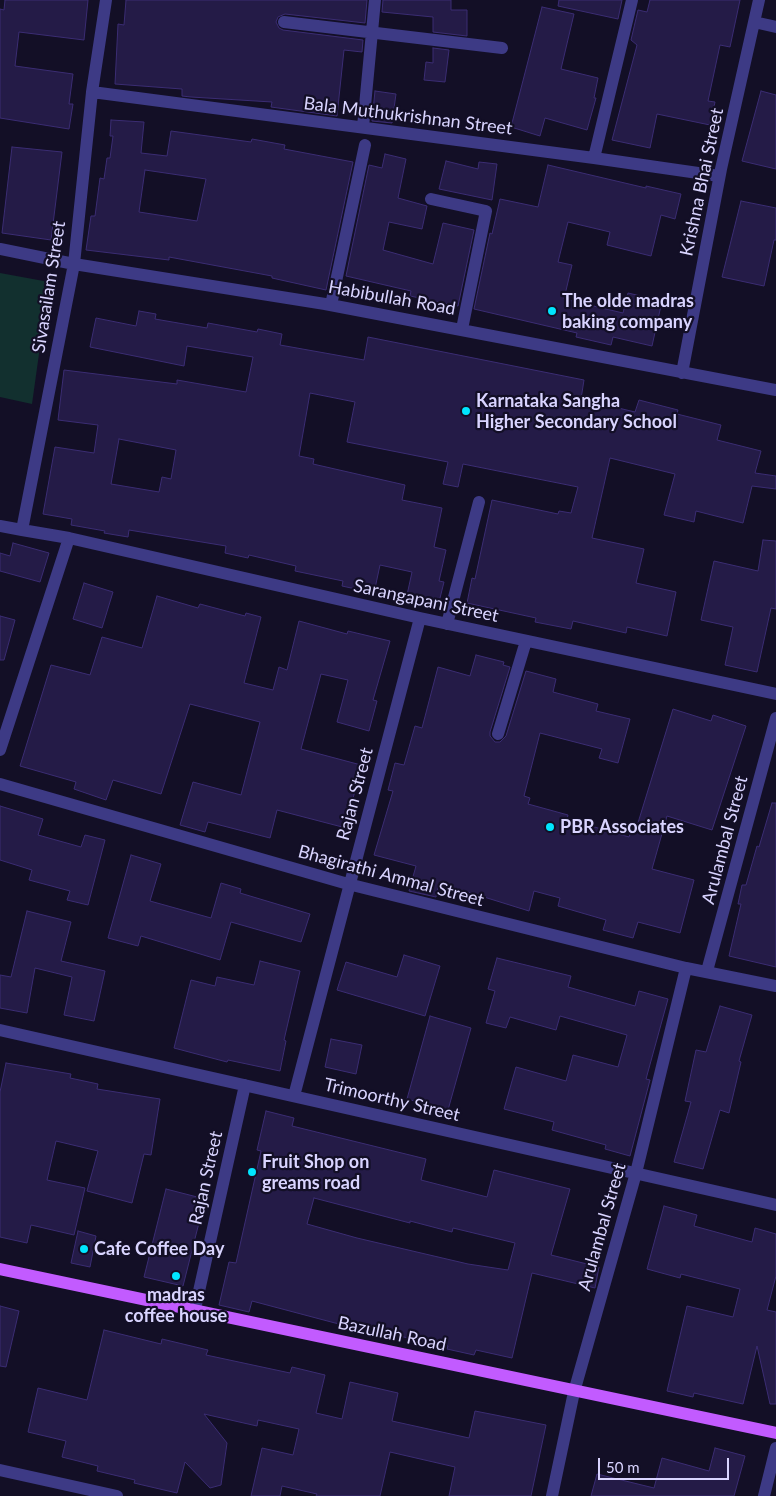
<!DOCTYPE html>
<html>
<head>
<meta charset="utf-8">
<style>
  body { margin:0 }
  #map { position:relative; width:776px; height:1496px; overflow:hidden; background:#130f26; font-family:Lato,sans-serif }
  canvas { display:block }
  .scale { position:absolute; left:598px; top:1458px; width:131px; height:22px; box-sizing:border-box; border:2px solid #d9d4ff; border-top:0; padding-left:6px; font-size:15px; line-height:18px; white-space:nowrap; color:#d9d4ff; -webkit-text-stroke:4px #130f26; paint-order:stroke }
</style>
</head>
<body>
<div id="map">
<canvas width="776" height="1496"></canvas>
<div class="scale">50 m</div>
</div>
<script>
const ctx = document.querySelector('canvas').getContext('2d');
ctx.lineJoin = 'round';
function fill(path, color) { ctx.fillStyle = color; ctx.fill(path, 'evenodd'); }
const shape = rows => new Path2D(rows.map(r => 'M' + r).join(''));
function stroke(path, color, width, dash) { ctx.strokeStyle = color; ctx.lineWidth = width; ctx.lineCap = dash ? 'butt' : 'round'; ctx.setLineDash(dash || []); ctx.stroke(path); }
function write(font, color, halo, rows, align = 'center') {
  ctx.font = font + ' Lato,sans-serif'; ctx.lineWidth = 4.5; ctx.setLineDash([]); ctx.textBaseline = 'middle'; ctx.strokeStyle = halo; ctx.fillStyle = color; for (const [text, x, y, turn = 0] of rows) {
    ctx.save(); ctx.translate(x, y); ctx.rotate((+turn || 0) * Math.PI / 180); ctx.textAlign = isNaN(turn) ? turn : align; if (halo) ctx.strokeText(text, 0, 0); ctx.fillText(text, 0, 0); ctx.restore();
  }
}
fill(shape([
  [0,273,49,282,32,404,0,397]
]), '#12302f');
const building = shape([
  [5,0,88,0,84,40,19,32,15,66,73,74,69,104,73,104,69,129,0,118,0,9,4,10,5,0],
  [126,0,367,0,365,23,285,14,278,17,276,22,279,28,283,30,363,40,362,52,344,50,337,116,271,107,272,102,191,97,182,96,182,89,115,84,118,24,124,25,126,0],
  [383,0,451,0,451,10,467,10,467,36,433,32,433,17,382,12,383,0],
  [559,0,622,0,618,19,558,6,559,0],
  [650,0,740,0,730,47,720,45,708,101,715,102,710,125,657,114,650,148,612,140,637,45,631,40,638,10,647,12,650,0],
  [542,7,574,14,561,69,598,78,594,98,596,98,587,130,545,118,540,136,511,127,542,7],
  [433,48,449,50,445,82,424,80,426,62,433,63,433,48],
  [375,91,396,94,392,123,372,121,375,91],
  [761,91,776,95,776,169,742,161,761,91],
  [111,120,144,122,141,153,167,156,171,131,251,142,252,139,285,145,284,149,353,162,326,290,272,278,272,276,169,257,169,260,86,250,91,216,95,216,100,178,104,179,107,158,110,158,113,136,110,136,111,120],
  [145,170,206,179,197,221,139,212,145,170],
  [12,147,62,152,51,240,2,233,12,147],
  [385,154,406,159,398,198,427,206,422,229,389,222,383,250,433,264,443,223,474,230,458,306,410,296,411,291,346,276,369,165,382,168,385,154],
  [446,161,478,169,479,162,497,164,492,200,439,189,446,161],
  [548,165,646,188,646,186,681,194,675,219,661,215,651,256,607,245,610,232,568,222,558,262,572,265,564,299,623,313,628,293,662,301,652,346,613,337,611,345,576,337,577,333,474,309,490,233,492,234,500,199,538,207,548,165],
  [741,201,776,208,776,240,774,240,764,286,722,277,741,201],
  [139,311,156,314,155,319,207,328,208,323,257,332,258,329,282,334,280,345,364,360,368,337,584,380,581,399,635,412,639,400,678,410,677,414,721,425,717,440,761,451,755,473,776,476,776,489,752,486,743,523,696,511,694,522,664,515,675,474,610,458,592,538,644,549,636,583,676,592,667,636,627,627,626,633,573,621,571,629,535,622,536,618,467,603,472,578,475,579,492,500,558,514,559,511,571,513,578,487,463,464,458,487,443,484,448,462,347,442,355,402,310,393,299,456,314,459,313,464,405,485,402,500,442,508,434,547,446,550,439,581,444,582,439,602,407,595,412,572,380,565,374,593,342,586,343,581,295,571,296,566,249,555,248,558,225,553,226,546,129,530,128,537,104,533,105,531,71,525,72,519,43,514,55,447,94,453,98,425,58,420,64,370,177,384,177,380,246,392,253,357,187,346,184,366,90,347,96,318,136,326,139,311],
  [119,439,176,450,171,479,162,477,159,492,111,484,119,439],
  [763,540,776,541,776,609,771,608,757,672,725,665,733,627,701,620,714,561,758,571,763,540],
  [13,543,49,553,40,582,0,571,0,553,10,556,13,543],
  [84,583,113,592,102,628,73,619,84,583],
  [157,596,198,608,200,604,245,616,246,613,261,617,244,683,273,690,279,667,287,670,299,621,347,634,348,631,390,641,373,700,377,701,369,731,337,722,348,680,321,674,301,749,361,765,346,828,277,810,270,838,208,822,205,832,180,825,193,782,241,795,260,722,190,704,161,794,113,780,106,800,74,789,76,782,20,766,51,665,90,675,102,637,142,648,157,596],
  [0,616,15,620,4,660,0,660,0,616],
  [476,655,504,662,503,665,510,667,490,732,490,736,495,742,500,742,506,736,526,671,556,679,553,692,598,704,596,711,630,719,618,763,599,758,602,749,540,733,524,796,530,798,528,804,568,815,567,819,629,837,633,825,637,826,673,709,711,721,713,715,746,726,712,830,667,816,652,869,694,880,680,933,638,922,633,938,603,930,606,920,558,906,560,898,534,891,529,911,439,883,436,897,409,891,416,866,374,855,393,791,388,790,395,763,404,765,415,726,422,728,438,667,470,676,476,655],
  [772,803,776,803,776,967,729,956,741,904,738,904,742,885,746,885,757,846,759,847,772,803],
  [0,806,43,819,38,835,81,847,85,835,105,840,88,905,67,900,70,891,29,880,32,870,0,860,0,806],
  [131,855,161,864,150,901,211,918,221,883,241,889,240,893,310,914,301,942,231,922,220,960,141,936,138,946,108,938,131,855],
  [27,911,71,922,61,961,105,971,94,1021,64,1015,72,977,35,968,27,1013,0,1008,0,975,11,977,27,911],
  [404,955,440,966,425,1016,337,990,346,962,397,977,404,955],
  [497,958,571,976,568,987,635,1006,639,991,668,999,646,1079,650,1080,630,1156,605,1149,606,1145,552,1130,554,1122,504,1109,516,1067,566,1081,573,1055,618,1067,627,1035,560,1016,556,1030,510,1017,506,1028,486,1023,495,991,488,989,497,958],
  [260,961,300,971,284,1040,286,1041,280,1071,228,1060,227,1062,174,1048,191,980,215,986,217,977,254,985,260,961],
  [720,1006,752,1015,739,1061,741,1062,729,1113,720,1110,703,1169,674,1162,691,1102,685,1101,696,1050,706,1052,720,1006],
  [430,1016,471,1028,448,1110,407,1099,430,1016],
  [331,1039,362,1045,356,1074,325,1067,331,1039],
  [6,1063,71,1074,70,1078,98,1084,97,1089,160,1099,151,1155,144,1154,132,1203,87,1191,98,1151,56,1141,47,1180,85,1188,74,1235,31,1225,27,1243,0,1237,0,1092,6,1063],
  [266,1111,294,1118,292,1126,426,1159,421,1180,487,1197,494,1170,570,1189,551,1255,599,1267,595,1288,532,1273,512,1358,476,1350,474,1355,447,1349,448,1346,335,1323,252,1301,249,1312,219,1305,229,1262,236,1263,261,1151,257,1150,266,1111],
  [314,1198,410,1223,410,1221,452,1232,453,1228,515,1243,508,1270,468,1264,357,1238,307,1224,314,1198],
  [166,1189,205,1199,183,1286,144,1277,166,1189],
  [664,1206,697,1215,694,1226,752,1242,755,1228,776,1234,776,1276,767,1310,776,1312,776,1404,770,1404,757,1346,743,1404,694,1393,693,1397,667,1391,687,1306,733,1317,740,1289,681,1274,680,1278,647,1269,664,1206],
  [78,1231,96,1236,90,1267,71,1263,78,1231],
  [0,1306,19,1311,6,1367,0,1366,0,1306],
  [104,1330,161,1344,162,1339,208,1350,206,1355,290,1373,292,1367,325,1375,316,1413,342,1419,350,1382,398,1393,392,1421,469,1438,475,1411,546,1425,531,1496,449,1496,455,1467,390,1452,380,1496,316,1496,317,1494,282,1486,280,1496,251,1496,262,1448,293,1455,299,1429,258,1420,257,1426,204,1414,227,1443,221,1485,210,1488,185,1462,177,1493,134,1483,135,1480,97,1471,98,1466,62,1457,66,1441,28,1432,38,1388,87,1400,104,1330],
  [715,1448,745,1456,734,1496,591,1496,597,1474,654,1488,662,1458,709,1471,715,1448]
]);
fill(building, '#241b47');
stroke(building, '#3b2d73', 1);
stroke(shape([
  [106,0,92,92,74,264,22,530,69,538,420,618,776,694],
  [284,22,502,48],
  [754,22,776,27],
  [92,92,594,158,719,176],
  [363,127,375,0],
  [594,158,632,0],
  [431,199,486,211,462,329],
  [0,249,74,264,325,304,776,390],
  [331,305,365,145],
  [682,373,721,169,759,0],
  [0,526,22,530],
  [447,624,479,502],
  [498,734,526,641],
  [0,750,69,538],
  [0,784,348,884,686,968,776,986],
  [707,971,776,718],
  [0,1030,776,1205],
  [294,1096,420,618],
  [195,1309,245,1085],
  [0,1470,117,1496],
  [552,1496,574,1392,636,1173,686,968],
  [764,1496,776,1448]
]), '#3d3a85', 12);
stroke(shape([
  [0,1269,776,1433]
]), '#c25bff', 12);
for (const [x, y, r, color] of [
  [552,311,5,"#00e5ff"],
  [466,411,5,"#00e5ff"],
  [550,827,5,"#00e5ff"],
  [252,1172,5,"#00e5ff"],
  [84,1249,5,"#00e5ff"],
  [176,1276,5,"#00e5ff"]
]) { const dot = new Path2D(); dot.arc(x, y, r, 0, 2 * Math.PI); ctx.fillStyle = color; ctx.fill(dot); stroke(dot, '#130f26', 2); }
write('18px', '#d9d4ff', '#130f26', [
  ["Bala Muthukrishnan Street",408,116,7],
  ["Krishna Bhai Street",702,182,-78],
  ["Sivasailam Street",49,287,-81],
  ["Habibullah Road",392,298,10],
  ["Sarangapani Street",426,601,12],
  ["Rajan Street",355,794,-75],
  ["Arulambal Street",725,840,-75],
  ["Bhagirathi Ammal Street",391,876,15],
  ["Trimoorthy Street",392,1100,13],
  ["Rajan Street",206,1178,-77],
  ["Arulambal Street",602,1227,-74],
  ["Bazullah Road",392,1334,12]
]);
write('bold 18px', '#d9d4ff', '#130f26', [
  ["The olde madras",562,301],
  ["baking company",562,322],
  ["Karnataka Sangha",476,401],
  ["Higher Secondary School",476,422],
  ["PBR Associates",560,827],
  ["Fruit Shop on",262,1162],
  ["greams road",262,1183],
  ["Cafe Coffee Day",94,1249],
  ["madras",176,1295,"center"],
  ["coffee house",176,1316,"center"]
], 'left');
</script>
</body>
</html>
